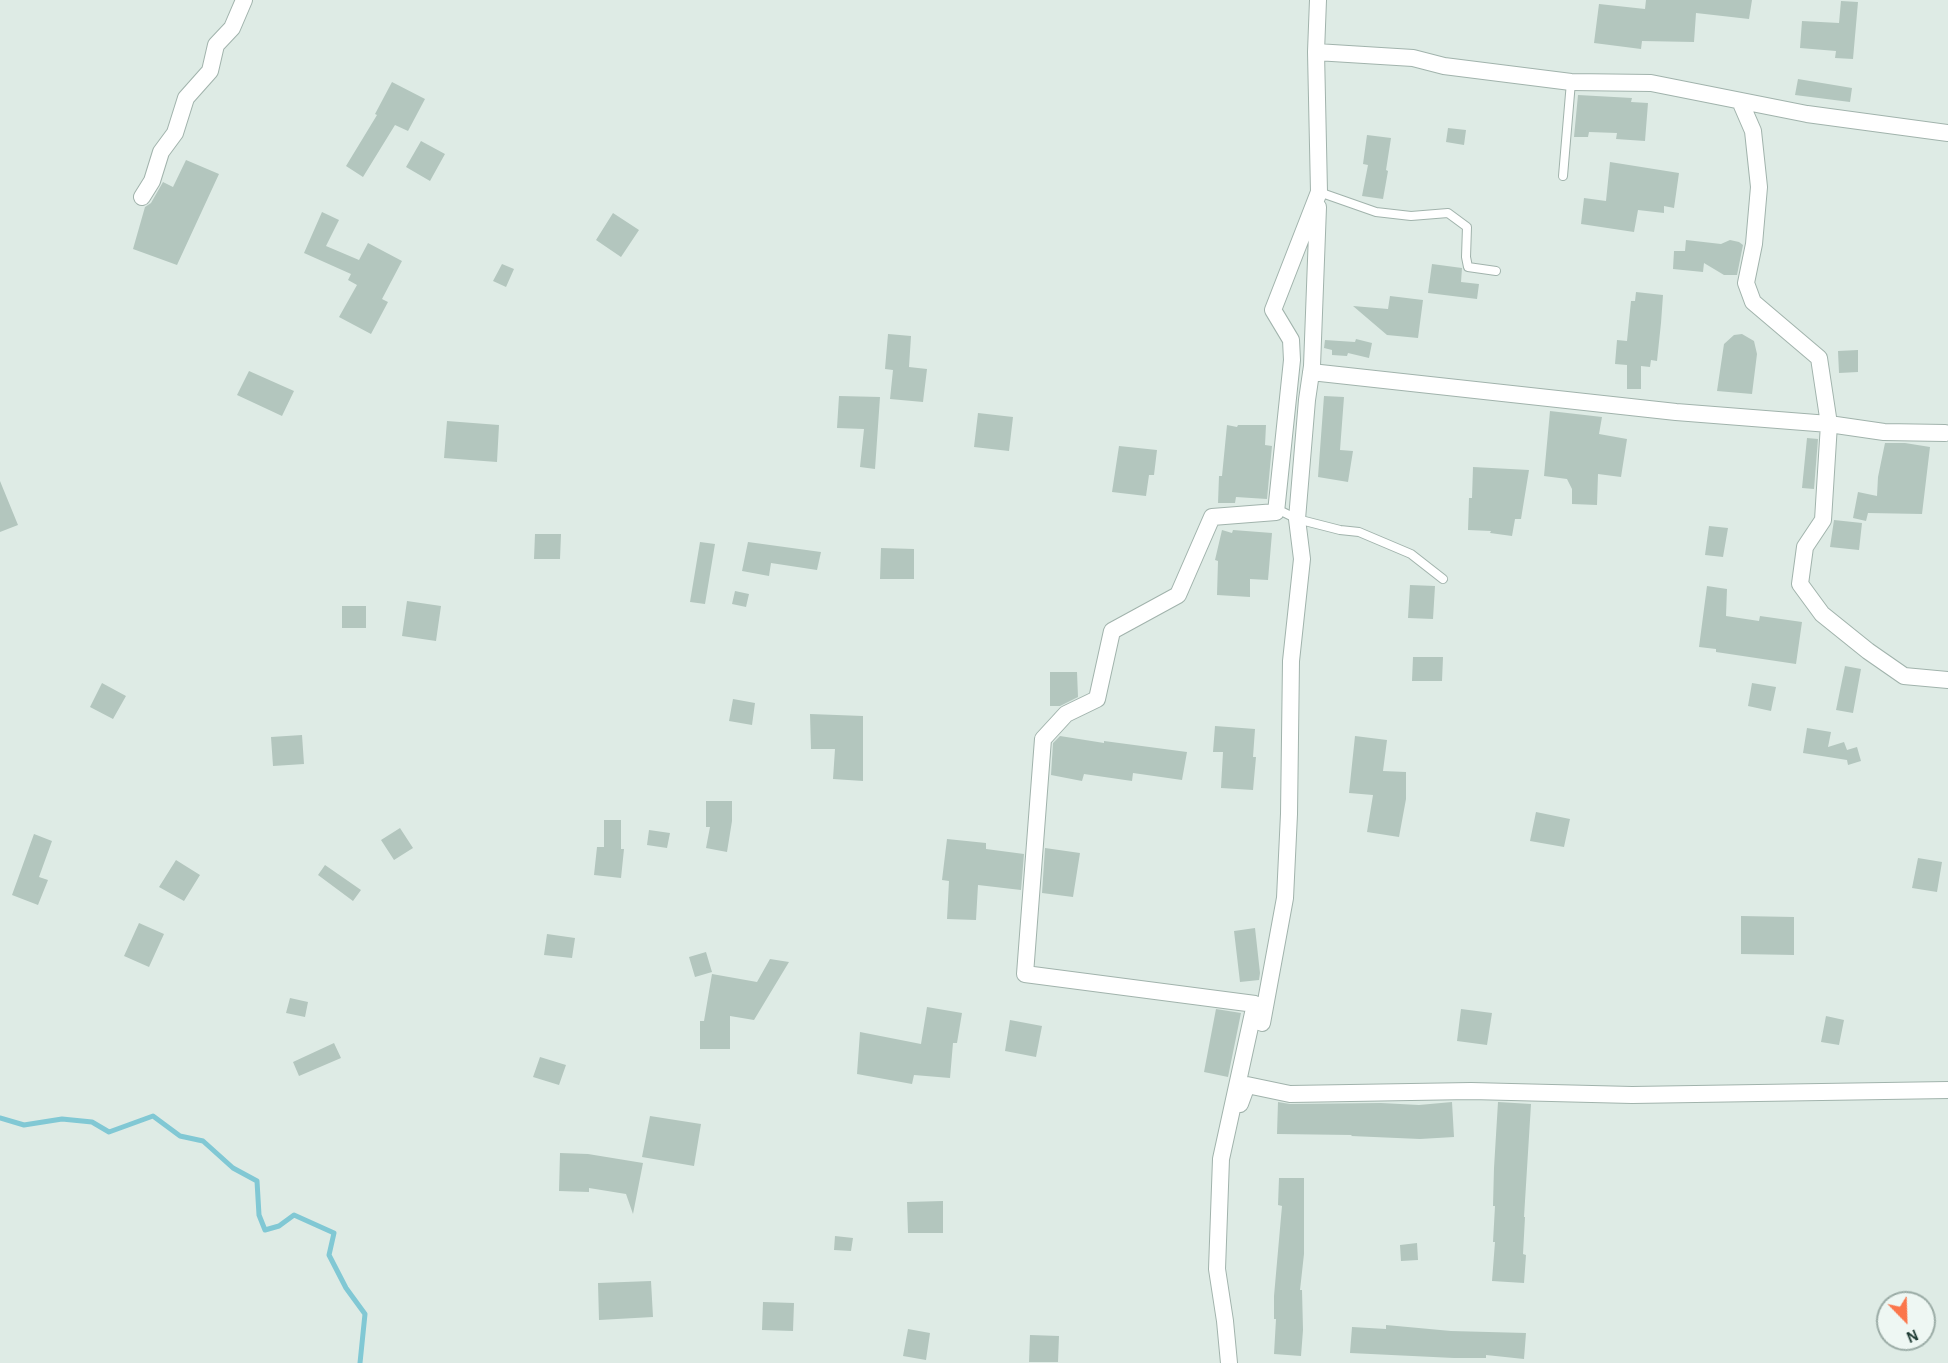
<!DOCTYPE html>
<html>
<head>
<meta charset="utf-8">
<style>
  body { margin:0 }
  #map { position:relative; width:1948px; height:1363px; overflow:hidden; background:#deebe5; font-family:"Alegreya Sans",sans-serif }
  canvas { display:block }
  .north { position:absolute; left:1876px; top:1291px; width:60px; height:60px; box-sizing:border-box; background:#eef7f3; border:2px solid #9baca6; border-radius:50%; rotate:157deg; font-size:16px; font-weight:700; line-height:24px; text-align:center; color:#1e3b33 }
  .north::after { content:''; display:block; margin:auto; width:21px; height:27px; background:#fb764b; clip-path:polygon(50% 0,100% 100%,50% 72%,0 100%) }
</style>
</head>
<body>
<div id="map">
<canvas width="1948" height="1363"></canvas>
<div class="north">N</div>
</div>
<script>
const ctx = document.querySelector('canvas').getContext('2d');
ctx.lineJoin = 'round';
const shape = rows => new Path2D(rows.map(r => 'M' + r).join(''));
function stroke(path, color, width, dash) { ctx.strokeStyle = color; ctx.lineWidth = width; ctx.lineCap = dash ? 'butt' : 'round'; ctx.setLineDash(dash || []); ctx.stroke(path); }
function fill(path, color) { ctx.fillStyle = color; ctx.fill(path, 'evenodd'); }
stroke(shape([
  [0,1118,24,1125,62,1119,92,1122,109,1132,153,1116,180,1136,203,1141,233,1168,257,1181,259,1215,265,1230,279,1226,294,1215,334,1233,329,1255,346,1288,365,1314,360,1363]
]), '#81c8d4', 5);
fill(shape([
  [1646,0,1752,0,1749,19,1696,13,1694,42,1642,41,1641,49,1594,43,1599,4,1645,9],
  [1841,1,1858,2,1853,59,1835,58,1836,51,1800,48,1802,21,1839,23],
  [1798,79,1852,88,1850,102,1795,95],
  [392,82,425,99,408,131,395,125,363,177,346,166,377,115,375,114],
  [1578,95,1632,98,1631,102,1648,103,1645,141,1616,139,1617,133,1589,132,1588,137,1574,137],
  [1448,128,1466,130,1464,145,1446,142],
  [1367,135,1391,138,1386,170,1388,171,1383,199,1362,196,1368,165,1363,164],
  [421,141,445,154,430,181,406,167],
  [186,160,219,174,177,265,133,249,145,207,151,203,163,182,173,187],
  [1610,162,1679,173,1674,208,1664,206,1664,213,1638,210,1634,232,1581,224,1584,198,1606,201],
  [322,212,339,220,326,246,359,260,368,243,402,261,382,299,388,302,371,334,339,317,357,285,348,280,351,274,304,253],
  [613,213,639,230,621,257,596,240],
  [1686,240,1721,244,1730,240,1739,242,1743,245,1737,275,1724,275,1704,263,1703,272,1673,269,1674,251,1685,251],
  [502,264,514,269,506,287,493,281],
  [1432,264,1462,268,1461,282,1479,284,1477,299,1428,293],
  [1636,292,1663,295,1661,323,1657,361,1651,360,1650,367,1641,366,1641,389,1627,389,1627,365,1615,364,1617,340,1627,341,1631,301,1635,301],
  [1390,296,1423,300,1418,338,1387,335,1353,306,1388,309],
  [888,334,911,336,909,367,927,369,923,402,890,399,893,370,885,369],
  [1742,334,1754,341,1757,354,1752,394,1717,391,1724,344,1734,335],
  [1356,339,1372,343,1369,358,1348,353,1347,356,1332,355,1332,350,1324,348,1325,340,1355,342],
  [1858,350,1858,372,1839,373,1838,351],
  [249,371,294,391,282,416,237,395],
  [839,396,880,397,875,469,860,467,864,429,837,428],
  [1324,396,1344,397,1340,450,1353,451,1348,482,1318,477],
  [1550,411,1602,417,1599,434,1627,439,1621,477,1598,474,1597,505,1572,504,1572,489,1567,479,1544,476],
  [978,413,1013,417,1009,451,974,447],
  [447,421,499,425,497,462,444,458],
  [1227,425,1237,427,1238,425,1266,425,1265,445,1272,446,1267,499,1236,497,1235,503,1218,503,1219,476,1222,476],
  [1807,438,1818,439,1814,489,1802,488],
  [1885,443,1905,443,1930,447,1922,514,1868,513,1866,521,1853,518,1858,492,1877,496,1878,477],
  [1119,446,1157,450,1154,475,1149,475,1146,496,1112,492],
  [1473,467,1529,470,1521,519,1515,519,1512,536,1490,533,1491,531,1468,530,1469,498,1472,498],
  [0,481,18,525,0,532],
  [1834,520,1862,523,1859,550,1830,547],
  [1709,526,1728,528,1723,557,1705,555],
  [1222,530,1232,533,1233,530,1272,533,1268,580,1250,579,1250,597,1217,595,1218,561,1215,560],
  [535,534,561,534,560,559,534,559],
  [700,542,715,544,705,604,690,602],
  [748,542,821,552,817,570,771,563,769,576,742,571],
  [881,548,914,549,914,579,880,579],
  [1410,585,1435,586,1433,619,1408,618],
  [1707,586,1727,589,1726,616,1759,621,1760,616,1802,622,1796,664,1716,652,1716,649,1699,647],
  [735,591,749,594,746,607,732,604],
  [407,601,441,606,436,641,402,636],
  [342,606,366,606,366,628,342,628],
  [1413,657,1443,657,1442,681,1412,681],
  [1845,666,1861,669,1853,713,1836,710],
  [1050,672,1077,672,1078,697,1060,706,1050,706],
  [102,683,126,696,113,719,90,707],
  [1752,683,1776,687,1771,711,1748,706],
  [733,699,755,703,752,725,729,721],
  [810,714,863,716,863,781,833,779,835,749,811,749],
  [1215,726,1255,729,1253,757,1256,757,1253,790,1221,788,1223,752,1213,752],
  [1807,728,1831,732,1828,747,1844,742,1847,750,1857,747,1861,761,1848,765,1847,760,1803,753],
  [302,735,304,764,273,766,271,737],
  [1060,736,1104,743,1104,741,1187,752,1182,780,1133,773,1132,781,1084,774,1082,781,1051,775,1053,743],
  [1355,736,1387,740,1383,771,1406,772,1406,799,1399,837,1367,832,1373,795,1349,793],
  [706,801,732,801,732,821,727,852,706,848,710,827,706,827],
  [1536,812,1570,819,1564,847,1530,841],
  [604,820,621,820,621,849,624,849,621,878,594,875,597,847,604,847],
  [400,828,413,848,394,860,381,840],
  [649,830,670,833,667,848,647,845],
  [34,834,52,841,39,877,48,880,38,905,12,895],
  [947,839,986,843,986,849,1024,854,1021,890,978,885,976,920,947,919,949,881,942,880],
  [1045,848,1080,853,1073,897,1042,893],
  [1918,858,1942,862,1937,892,1912,888],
  [176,860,200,875,184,901,159,887],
  [325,865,361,890,353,901,318,875],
  [1741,916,1794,917,1794,955,1741,954],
  [139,923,164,934,149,967,124,956],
  [1255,928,1260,973,1259,980,1240,982,1234,931],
  [547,934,575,938,572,958,544,955],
  [706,952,712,972,695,977,689,957],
  [770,959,789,962,754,1020,730,1016,730,1049,700,1049,700,1021,704,1021,712,974,757,982],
  [290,998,308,1002,305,1017,286,1013],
  [927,1007,962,1013,957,1043,953,1043,950,1078,914,1075,912,1084,857,1074,860,1032,921,1044],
  [1216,1009,1241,1013,1228,1077,1204,1072],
  [1461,1009,1492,1013,1487,1045,1457,1041],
  [1826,1016,1844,1020,1839,1045,1821,1042],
  [1010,1020,1042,1026,1036,1057,1005,1051],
  [334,1043,341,1058,299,1076,293,1062],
  [540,1057,566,1065,559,1085,533,1077],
  [1278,1102,1290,1104,1381,1103,1419,1105,1452,1102,1454,1137,1420,1139,1351,1136,1352,1135,1277,1134],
  [1498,1102,1531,1104,1524,1217,1525,1217,1523,1254,1526,1255,1524,1283,1492,1281,1495,1242,1493,1242,1495,1206,1493,1206,1494,1168],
  [650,1116,701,1124,694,1166,642,1157],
  [560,1153,588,1154,643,1163,633,1214,626,1194,589,1188,589,1192,559,1191],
  [1279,1178,1304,1178,1304,1254,1300,1290,1302,1290,1303,1330,1301,1356,1274,1354,1276,1319,1274,1319,1274,1296,1282,1206,1278,1205],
  [943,1201,943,1233,908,1233,907,1202],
  [835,1236,853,1238,851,1251,834,1250],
  [1417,1243,1418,1260,1401,1261,1400,1245],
  [651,1281,653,1317,599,1320,598,1283],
  [763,1302,794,1303,793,1331,762,1330],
  [1386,1325,1451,1331,1526,1333,1524,1359,1486,1355,1486,1358,1454,1358,1350,1353,1352,1327,1386,1329],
  [908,1329,930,1333,926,1360,903,1356],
  [1030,1335,1059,1336,1058,1362,1029,1362]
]), '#b3c6be');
const service = shape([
  [1563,176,1571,82],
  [1319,192,1376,212,1411,216,1448,213,1467,227,1466,257,1468,267,1496,271],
  [1276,512,1283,512,1297,519,1340,530,1359,532,1411,554,1443,579]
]);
const minor = shape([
  [1316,52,1413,58,1444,66,1571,82,1651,83,1807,114,1948,133],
  [1740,101,1753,131,1759,187,1754,244,1746,283,1753,302,1819,358,1829,424,1823,520,1805,547,1800,584,1822,614,1868,651,1904,676,1948,680],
  [142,197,152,181,161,152,175,133,186,98,210,71,216,45,232,28,244,0],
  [1311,372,1676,412,1829,424,1884,432,1945,433],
  [1262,1023,1285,898,1289,814,1291,661,1302,559,1297,519,1307,400,1312,366,1318,207],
  [1240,1104,1247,1085,1290,1094,1471,1091,1632,1095,1948,1090],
  [1229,1363,1225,1321,1217,1269,1221,1159,1255,1004,1025,974,1043,739,1066,714,1097,699,1112,631,1178,595,1212,517,1276,512,1292,360,1291,340,1273,310,1319,192,1316,52,1318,0]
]);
stroke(service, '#a1b3ac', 10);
stroke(minor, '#a1b3ac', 18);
stroke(service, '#fff', 8);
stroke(minor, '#fff', 16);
</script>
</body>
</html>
